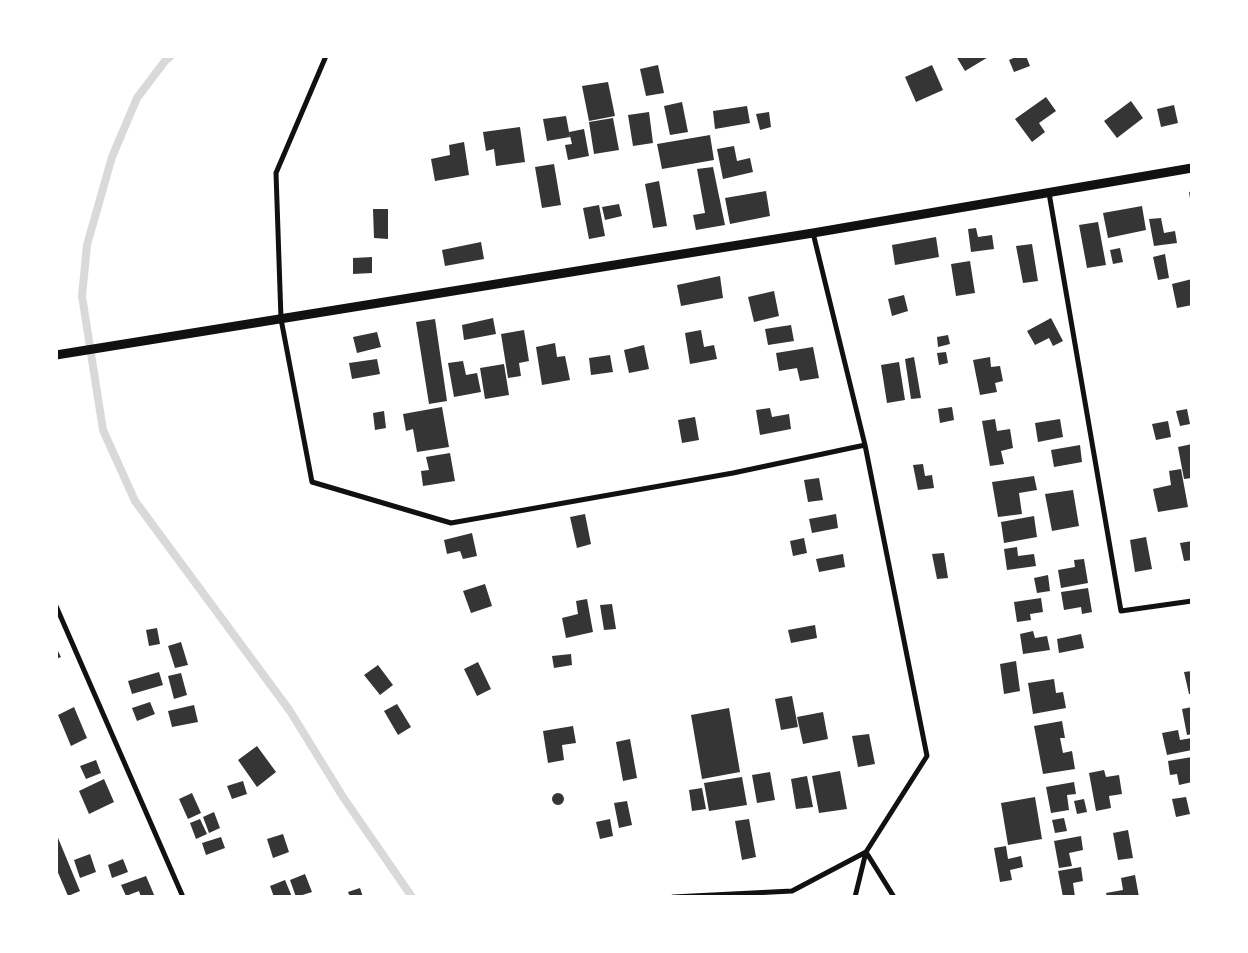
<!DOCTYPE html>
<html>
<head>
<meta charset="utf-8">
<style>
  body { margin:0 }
  #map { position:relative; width:1248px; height:953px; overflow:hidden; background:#fff; font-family:Montserrat,sans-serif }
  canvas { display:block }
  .frame { position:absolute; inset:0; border:58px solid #fff; pointer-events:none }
</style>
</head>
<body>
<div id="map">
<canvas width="1248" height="953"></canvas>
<div class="frame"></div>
</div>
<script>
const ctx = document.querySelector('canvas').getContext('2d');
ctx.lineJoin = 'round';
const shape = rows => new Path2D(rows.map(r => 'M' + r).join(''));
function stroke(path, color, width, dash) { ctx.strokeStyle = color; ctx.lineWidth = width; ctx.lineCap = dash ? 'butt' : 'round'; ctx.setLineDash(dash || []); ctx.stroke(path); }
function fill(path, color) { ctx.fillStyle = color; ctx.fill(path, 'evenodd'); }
stroke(shape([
  [171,56,165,61,137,98,112,157,87,245,82,296,103,430,135,501,290,711,343,797,412,897]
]), '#d9d9d9', 8);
fill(shape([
  [956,56,990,56,965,71],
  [1018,56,1026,56,1030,66,1014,72,1009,60],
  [658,65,664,93,646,96,640,69],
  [932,65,943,90,916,102,905,77],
  [608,82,615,116,589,121,582,86],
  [1046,97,1056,111,1039,123,1045,132,1032,142,1015,119],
  [1131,101,1143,118,1117,138,1104,121],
  [682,102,688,132,670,135,664,106],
  [1174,105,1178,123,1161,127,1157,109],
  [747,106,750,123,715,129,713,111],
  [649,112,653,143,633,146,628,115],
  [769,112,771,127,760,130,756,114],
  [566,116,570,137,547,141,543,119],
  [613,118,619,150,594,154,589,122],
  [520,127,525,162,496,166,494,149,486,151,483,132],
  [584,129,589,156,568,160,565,145,572,144,569,132],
  [710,135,714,160,662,169,657,144],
  [464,142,469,175,435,181,431,159,450,155,449,145],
  [734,146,737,161,750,158,753,172,723,179,717,149],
  [554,164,561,205,542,208,535,167],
  [713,167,725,225,696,230,693,215,705,213,697,169],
  [659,181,667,226,653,228,645,184],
  [766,191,770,216,730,224,725,198],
  [1192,191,1192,205,1191,205,1189,192],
  [619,204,622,216,605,220,602,207],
  [599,205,605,236,589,239,583,208],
  [1142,206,1146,230,1108,238,1103,213],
  [373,209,388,209,388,239,374,238],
  [1161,218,1164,233,1175,231,1177,243,1154,246,1149,219],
  [1098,222,1106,265,1087,268,1079,225],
  [976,228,978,237,992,235,994,249,971,252,968,229],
  [936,237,939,257,895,265,892,245],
  [481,242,484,259,445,266,442,250],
  [1032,244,1038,281,1023,283,1016,246],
  [1120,248,1123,262,1113,264,1110,250],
  [1165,254,1169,278,1158,280,1153,257],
  [372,257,372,273,353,274,353,258],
  [970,261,975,293,956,296,951,264],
  [720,276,723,298,681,306,677,285],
  [1192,279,1192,305,1177,308,1172,284],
  [774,291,779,316,754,322,748,297],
  [904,295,908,311,892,316,888,299],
  [493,318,496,334,464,340,462,325],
  [1051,318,1063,341,1053,346,1049,338,1035,345,1027,331],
  [435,319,447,401,429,404,416,322],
  [791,325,794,341,768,345,765,329],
  [524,330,529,361,519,363,521,376,508,378,501,334],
  [701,330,704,347,714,345,717,359,690,364,685,333],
  [377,332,381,347,357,353,353,337],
  [948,335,950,344,938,347,937,337],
  [555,343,557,357,565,356,570,380,542,385,536,347],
  [644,345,649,369,629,373,624,350],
  [813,347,819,378,800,381,797,368,779,371,776,353],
  [946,352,948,363,939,365,937,353],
  [610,355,613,372,591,375,589,358],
  [914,357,921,398,911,399,905,359],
  [990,357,991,367,1000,366,1003,381,995,383,997,392,980,395,973,360],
  [377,359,380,374,352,379,349,363],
  [463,361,466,375,477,373,481,392,454,397,448,363],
  [899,362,905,400,887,403,881,365],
  [504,364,509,395,485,399,480,368],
  [442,407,449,447,417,452,413,429,406,431,403,414],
  [952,407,954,420,940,423,938,409],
  [770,408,772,417,789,414,791,429,760,435,756,410],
  [1187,409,1190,424,1180,426,1176,411],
  [384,411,386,428,375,430,373,413],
  [695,417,699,440,682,443,678,420],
  [995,419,997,431,1010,429,1013,448,1001,451,1004,464,990,466,982,421],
  [1060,419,1063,437,1038,442,1035,423],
  [1168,421,1171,437,1156,440,1152,424],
  [1192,444,1192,478,1184,479,1178,447],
  [1080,445,1082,462,1054,467,1051,450],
  [450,453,455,481,423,486,421,471,429,470,426,457],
  [923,464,925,476,932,475,934,488,918,490,913,465],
  [1181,469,1188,507,1158,512,1153,489,1171,485,1169,471],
  [1034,476,1037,490,1019,493,1022,514,998,517,992,482],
  [819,478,823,500,808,502,804,480],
  [1073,490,1079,526,1052,531,1045,494],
  [585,514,591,544,577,548,570,517],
  [836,514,838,528,812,533,809,519],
  [1034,516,1037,537,1004,543,1001,522],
  [472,533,477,556,463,559,460,551,447,554,444,540],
  [1146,537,1152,569,1135,572,1130,540],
  [804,538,807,553,793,556,790,541],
  [1192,541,1192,560,1184,561,1180,543],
  [1017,547,1018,556,1034,554,1036,566,1007,570,1004,549],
  [944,553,948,578,937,579,932,554],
  [843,554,845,567,819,572,816,559],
  [1084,559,1088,583,1061,588,1058,570,1075,567,1074,560],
  [1048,575,1050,591,1037,593,1034,578],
  [485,584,492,606,471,613,463,591],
  [1088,588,1092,612,1082,614,1081,607,1064,610,1061,592],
  [1041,598,1043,612,1030,614,1031,620,1017,622,1014,602],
  [587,599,593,632,566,638,562,618,578,614,576,601],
  [612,604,616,629,604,630,600,605],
  [815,625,817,638,791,643,788,630],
  [157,628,160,644,149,646,146,630],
  [1033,631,1035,638,1047,636,1050,650,1023,654,1020,634],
  [1081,634,1084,648,1059,653,1057,639],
  [181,642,188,665,175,668,168,646],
  [56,647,61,657,56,659],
  [571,654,572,665,554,668,552,656],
  [1016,661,1020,691,1004,694,1000,664],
  [478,662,491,689,477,696,464,669],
  [378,665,393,685,380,695,364,675],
  [1192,671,1192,694,1189,694,1184,672],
  [159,672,163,685,132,694,128,681],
  [181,673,187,695,174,699,168,676],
  [1054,679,1056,693,1063,692,1066,708,1033,714,1028,683],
  [792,696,798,727,781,730,775,699],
  [150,702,155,714,137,721,132,708],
  [397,704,411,727,398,735,384,711],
  [194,705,198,722,172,727,168,711],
  [74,707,87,738,71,746,58,715],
  [1192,707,1192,734,1187,735,1182,709],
  [729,708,740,772,702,779,691,715],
  [823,712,828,739,803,744,797,717],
  [1062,721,1065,738,1060,738,1063,753,1072,751,1075,769,1043,774,1034,726],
  [573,726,576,743,562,745,564,760,548,763,543,731],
  [1178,730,1180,740,1192,738,1192,750,1167,755,1162,733],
  [869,734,875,764,858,767,852,736],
  [630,739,637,778,623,781,616,742],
  [257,746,276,772,257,787,238,760],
  [1192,757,1192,782,1179,785,1177,774,1170,775,1168,761],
  [96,760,101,773,86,779,80,766],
  [1104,770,1106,777,1119,775,1122,794,1109,796,1111,808,1096,811,1089,773],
  [840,771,847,809,819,813,812,776],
  [770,772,775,800,757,803,752,775],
  [807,776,813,807,796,809,791,779],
  [742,777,747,805,709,811,704,783],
  [104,779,114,802,89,814,79,791],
  [243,781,247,794,232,799,227,786],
  [1074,782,1076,794,1067,795,1069,810,1051,813,1046,787],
  [702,788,706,809,692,811,689,790],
  '552 799a6 6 0 1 1 12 0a6 6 0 1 1-12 0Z',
  [192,793,201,813,188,819,179,799],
  [1035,797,1042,839,1008,845,1001,803],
  [1186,797,1190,814,1176,817,1172,799],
  [1084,799,1087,812,1077,814,1074,801],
  [627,801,632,825,619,828,614,803],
  [214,812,220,828,209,833,203,817],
  [1064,818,1067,831,1055,833,1052,820],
  [200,819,207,834,196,839,190,823],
  [610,819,613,836,600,839,596,822],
  [749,819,756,857,742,860,735,821],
  [1128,830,1133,858,1118,860,1113,833],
  [56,833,80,891,68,896,56,868],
  [283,834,289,852,273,858,267,839],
  [1081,836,1083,850,1069,853,1072,866,1059,868,1054,841],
  [221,837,225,848,206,855,202,843],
  [1006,846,1008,859,1021,856,1023,867,1010,870,1012,880,1000,882,994,848],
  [90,854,96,872,80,878,74,860],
  [123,859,128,872,112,878,108,865],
  [1081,867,1083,881,1073,883,1075,897,1063,897,1058,871],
  [305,874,312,892,296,897,290,880],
  [1135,875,1139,897,1107,897,1106,893,1123,890,1121,878],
  [146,876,155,897,141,897,139,891,126,896,121,885],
  [285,880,292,897,274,897,270,886],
  [360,888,363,897,350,897,348,892]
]), '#353535');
stroke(shape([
  [326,56,276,173,281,319,312,482,451,523,733,473,865,445],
  [1049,193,1121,611,1192,601],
  [813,233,865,445,927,756,866,852,855,897],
  [56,606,183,897],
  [673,897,792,891,866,852,894,897]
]), '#111', 5);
stroke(shape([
  [56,355,813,233,1192,168]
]), '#111', 9);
</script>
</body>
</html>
